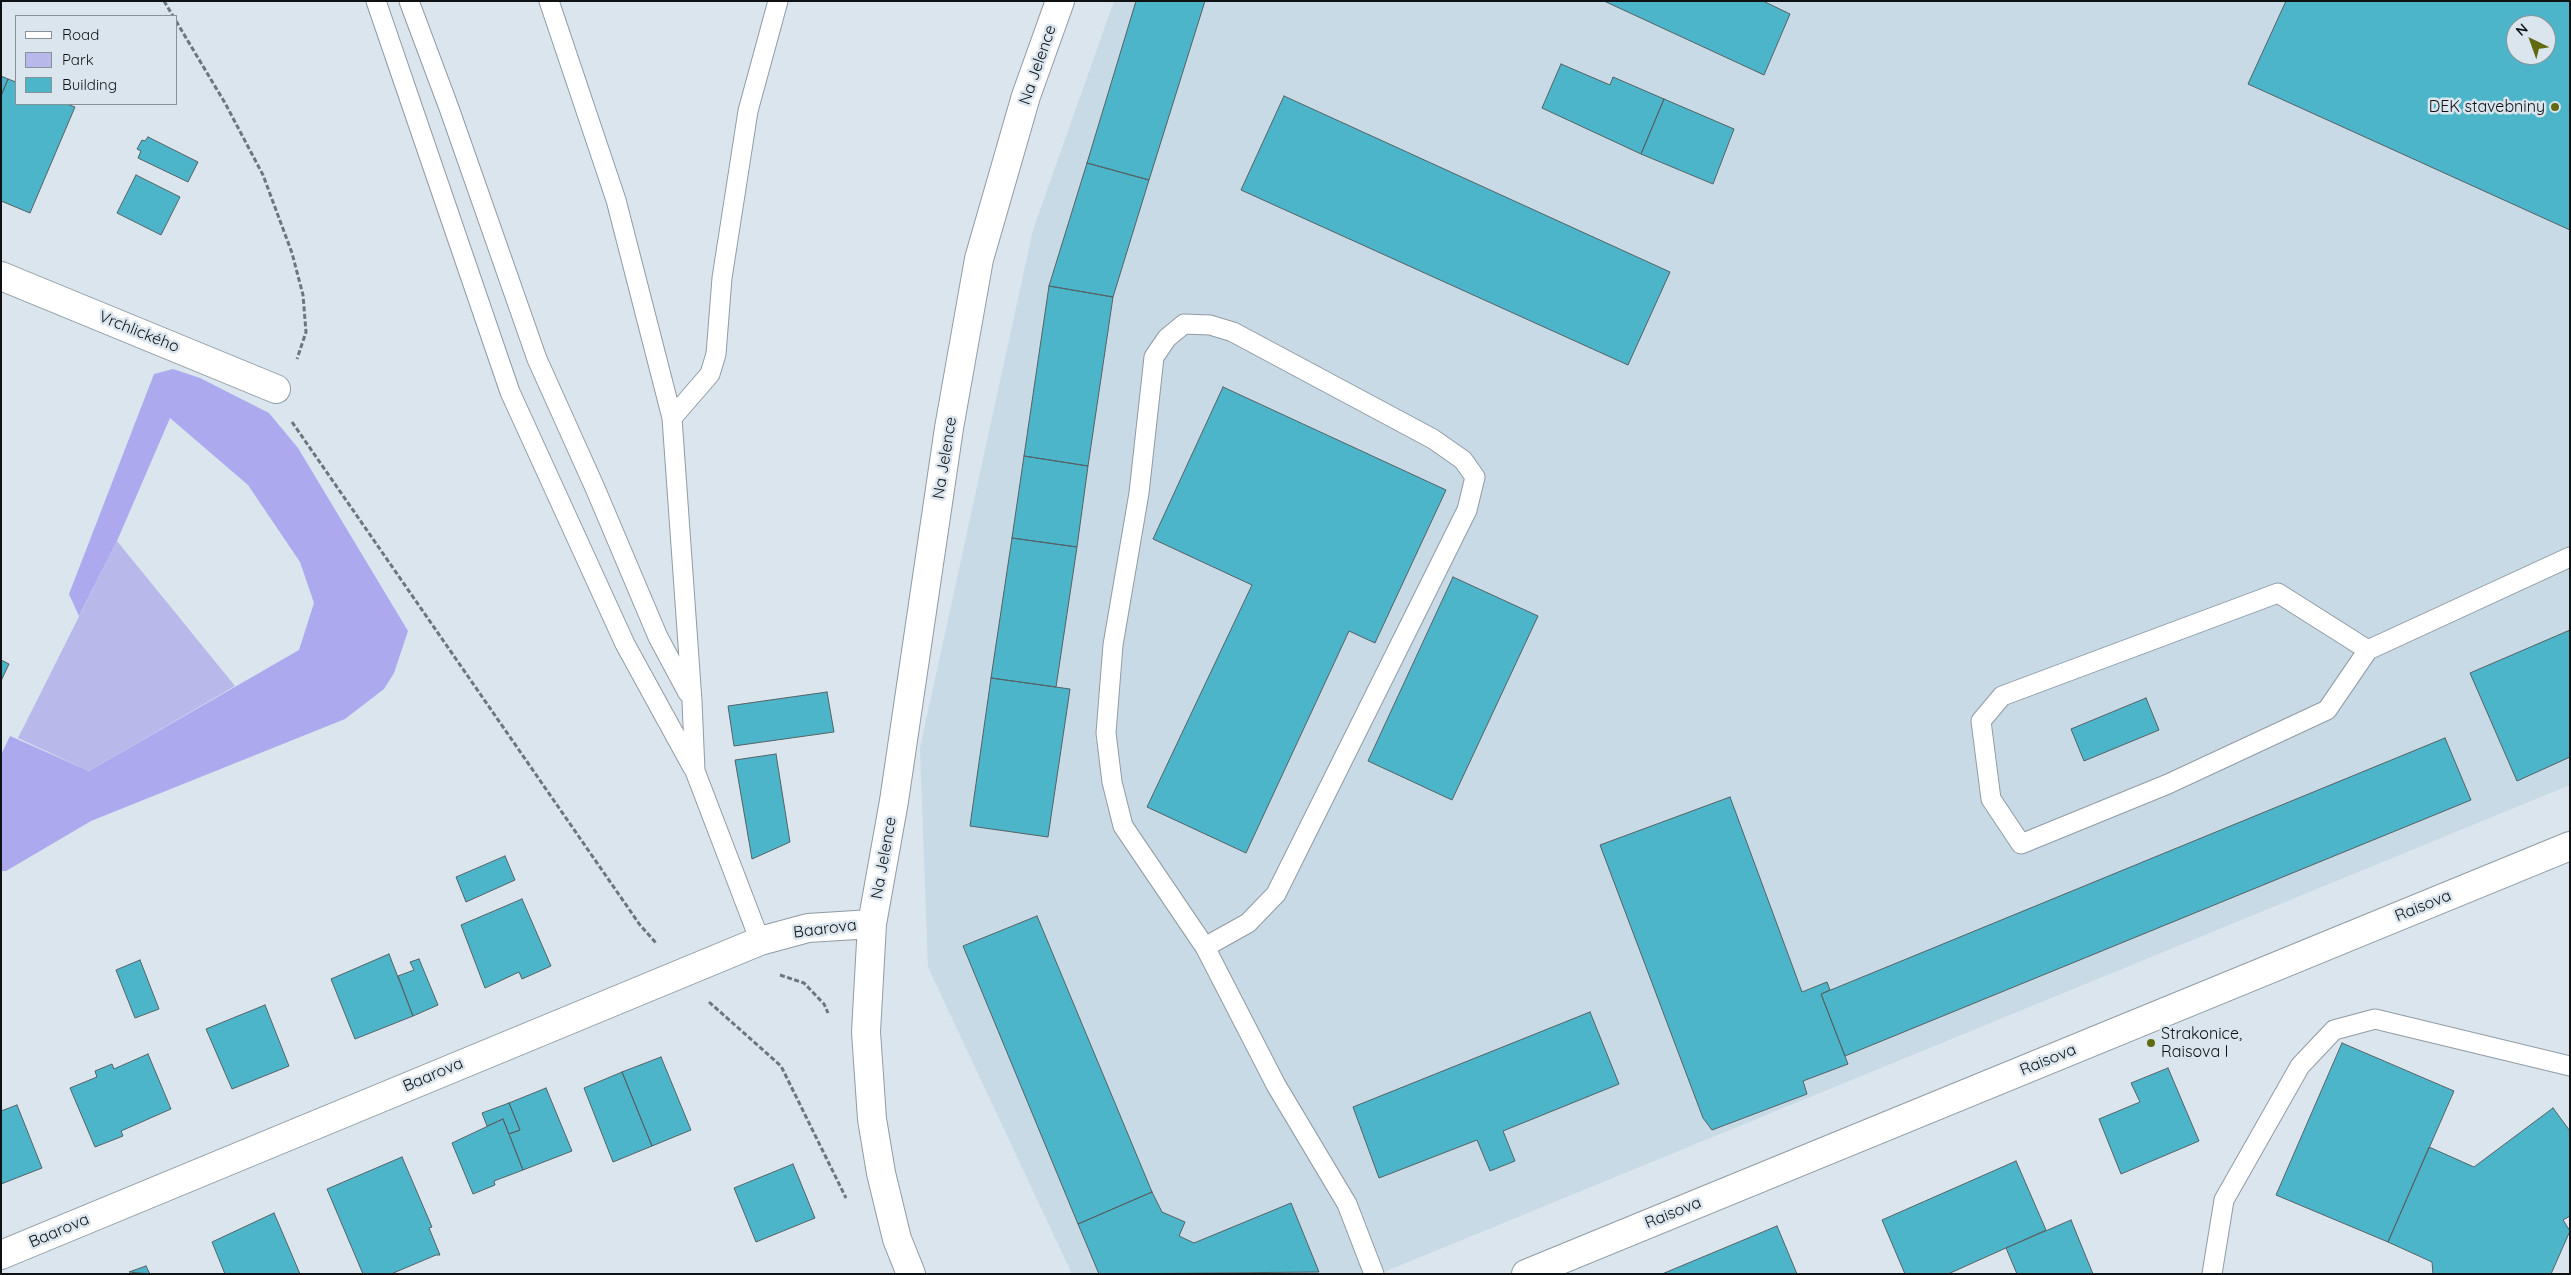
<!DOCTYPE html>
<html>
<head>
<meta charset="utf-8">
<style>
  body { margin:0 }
  #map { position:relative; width:2571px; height:1275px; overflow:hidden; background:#dae5ed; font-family:Quicksand,sans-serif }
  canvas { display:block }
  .frame { position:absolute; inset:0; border:2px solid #0e1215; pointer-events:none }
  .legend { position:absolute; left:15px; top:15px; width:162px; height:90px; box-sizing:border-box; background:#dae5ed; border:1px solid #889197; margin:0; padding:6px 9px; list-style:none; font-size:15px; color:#0e1215 }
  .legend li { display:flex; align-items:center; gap:10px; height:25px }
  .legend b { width:25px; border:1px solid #889197 }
  .north { position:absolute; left:2506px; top:15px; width:50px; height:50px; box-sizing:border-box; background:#dae5ed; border:1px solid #889197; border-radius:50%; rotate:318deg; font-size:14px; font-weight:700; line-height:20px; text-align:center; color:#0e1215 }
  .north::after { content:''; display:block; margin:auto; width:18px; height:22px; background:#626a0f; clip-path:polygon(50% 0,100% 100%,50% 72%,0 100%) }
</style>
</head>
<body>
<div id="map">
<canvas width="2571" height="1275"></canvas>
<div class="frame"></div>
<ul class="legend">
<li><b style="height:6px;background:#fff"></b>Road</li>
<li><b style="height:14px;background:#b9b8eb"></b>Park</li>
<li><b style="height:14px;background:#4cb5c9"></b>Building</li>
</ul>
<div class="north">N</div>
</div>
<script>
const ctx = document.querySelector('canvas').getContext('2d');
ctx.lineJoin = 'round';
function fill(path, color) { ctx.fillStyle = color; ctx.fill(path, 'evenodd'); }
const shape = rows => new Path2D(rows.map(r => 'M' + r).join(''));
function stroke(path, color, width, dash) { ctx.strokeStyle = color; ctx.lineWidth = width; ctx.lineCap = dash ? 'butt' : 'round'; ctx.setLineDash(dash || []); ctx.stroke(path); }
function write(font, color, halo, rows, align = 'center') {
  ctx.font = font + ' Quicksand,sans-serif'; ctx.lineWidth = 5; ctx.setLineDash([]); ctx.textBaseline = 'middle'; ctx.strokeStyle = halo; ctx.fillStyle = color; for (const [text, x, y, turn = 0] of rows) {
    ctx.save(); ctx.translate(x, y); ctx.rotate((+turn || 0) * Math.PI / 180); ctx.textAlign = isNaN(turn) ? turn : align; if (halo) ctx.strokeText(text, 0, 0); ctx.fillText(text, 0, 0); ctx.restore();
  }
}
fill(shape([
  [1114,1,2570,1,2570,785,1379,1274,1072,1274,928,967,920,748,1033,230],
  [2516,25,2546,25,2546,55,2516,55]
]), '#c7dae6');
fill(shape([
  [117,541,235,686,89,771,18,738]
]), '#b9b8eb');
fill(shape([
  [173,369,200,378,269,413,298,448,408,631,394,673,384,689,345,719,91,821,6,871,1,871,1,755,10,736,89,771,299,650,314,603,300,562,248,485,170,418,117,541,79,616,69,594,154,374]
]), '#aca9ef');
const building = shape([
  [1136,1,1205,1,1149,180,1087,163,1136,1],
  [1604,1,1763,1,1790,14,1764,75,1604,1],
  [2286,1,2570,1,2570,230,2248,84,2286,1],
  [2516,25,2546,25,2546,55,2516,55,2516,25],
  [1561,64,1610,85,1613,77,1664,99,1641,154,1542,108,1561,64],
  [1,76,8,79,1,96,1,76],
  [8,79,16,82,16,104,67,104,75,107,30,213,1,201,1,96,8,79],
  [1284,96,1670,272,1628,365,1241,190,1284,96],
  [1664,99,1734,129,1713,184,1641,154,1664,99],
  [148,137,198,162,188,182,138,158,141,151,137,149,142,140,145,141,148,137],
  [1087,163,1149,180,1113,297,1049,286,1087,163],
  [136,175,180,197,161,235,117,213,136,175],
  [1049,286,1113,297,1088,466,1024,456,1049,286],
  [1223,387,1446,490,1375,643,1349,631,1246,853,1147,807,1252,585,1153,539,1223,387],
  [1024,456,1088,466,1077,547,1012,538,1024,456],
  [1012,538,1077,547,1056,687,991,678,1012,538],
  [1453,577,1538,616,1452,800,1368,761,1453,577],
  [2570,630,2570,757,2517,781,2470,673,2570,630],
  [1,660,9,664,1,681,1,660],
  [991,678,1070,689,1048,837,970,826,991,678],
  [827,692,834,732,734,746,728,706,827,692],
  [2146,698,2159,730,2084,761,2071,729,2146,698],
  [2445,738,2471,800,1845,1056,1821,994,2445,738],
  [776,754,790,842,752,859,735,760,776,754],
  [1730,797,1802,992,1827,982,1830,990,1821,994,1848,1064,1803,1081,1807,1094,1712,1130,1703,1118,1600,845,1730,797],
  [505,856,515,880,466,902,456,877,505,856],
  [522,899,551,966,522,979,519,972,485,988,461,925,522,899],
  [1037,916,1152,1192,1078,1224,963,946,1037,916],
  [389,954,413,1016,355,1039,331,979,389,954],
  [419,959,438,1005,413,1016,398,976,414,970,410,962,419,959],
  [140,960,159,1009,135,1018,116,970,140,960],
  [265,1005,289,1066,232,1089,206,1029,265,1005],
  [1590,1012,1619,1084,1503,1131,1515,1161,1490,1171,1477,1140,1379,1178,1353,1107,1590,1012],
  [2342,1043,2454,1091,2388,1242,2276,1195,2342,1043],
  [148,1054,171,1109,121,1131,123,1136,95,1147,70,1088,97,1077,95,1071,112,1064,114,1069,148,1054],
  [661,1057,691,1130,652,1146,622,1072,661,1057],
  [2168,1068,2199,1141,2121,1174,2099,1119,2140,1102,2131,1083,2168,1068],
  [622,1072,652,1146,613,1162,584,1088,622,1072],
  [546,1088,572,1151,523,1170,509,1134,520,1130,509,1103,546,1088],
  [509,1103,520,1130,509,1134,503,1119,487,1126,482,1113,509,1103],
  [17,1105,42,1168,1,1184,1,1111,17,1105],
  [2553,1108,2570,1131,2570,1216,2563,1220,2570,1231,2551,1274,2433,1274,2432,1262,2388,1242,2429,1147,2474,1167,2553,1108],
  [503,1119,523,1170,494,1181,495,1185,473,1194,452,1143,503,1119],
  [402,1157,432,1227,429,1228,440,1255,436,1255,391,1274,363,1274,327,1189,402,1157],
  [2016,1161,2046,1230,1948,1274,1905,1274,1882,1220,2016,1161],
  [793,1164,815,1218,756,1242,734,1188,793,1164],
  [1152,1192,1162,1212,1185,1222,1179,1236,1194,1243,1291,1203,1319,1272,1099,1274,1078,1224,1152,1192],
  [274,1213,300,1274,225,1274,212,1242,274,1213],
  [2071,1220,2093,1274,2017,1274,2006,1248,2071,1220],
  [1777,1226,1797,1274,1662,1274,1777,1226],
  [146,1266,150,1274,129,1272,146,1266]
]);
fill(building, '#4cb5c9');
stroke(building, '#556265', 1);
const service = shape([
  [376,1,510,392,625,644,693,768],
  [409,1,449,108,537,359,595,488,658,637,688,693],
  [549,1,616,200,672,418,692,701,695,771,760,941],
  [672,418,710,374,716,354,722,278,748,111,778,1],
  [2368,650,2278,593,2002,696,1981,721,1991,799,2021,844,2168,784,2327,710,2368,650,2570,557],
  [1205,947,1248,923,1276,894,1467,510,1475,477,1463,460,1433,439,1233,332,1210,325,1184,324,1167,338,1154,357,1139,493,1113,645,1106,733,1112,782,1123,826,1205,947,1276,1085,1347,1204,1374,1274],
  [2212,1274,2224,1200,2300,1066,2334,1030,2375,1019,2570,1066]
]);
const minor = shape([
  [1,276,276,389],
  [1,1255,760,941,808,928,872,924],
  [911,1274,897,1239,881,1173,872,1119,866,1032,872,924,894,801,949,428,979,259,1026,96,1060,1],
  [1526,1274,2570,846]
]);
stroke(service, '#919ba3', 21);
stroke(minor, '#919ba3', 30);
stroke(shape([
  [164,1,173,16],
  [176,21,225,103,263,175,292,253,303,295,306,332,297,359],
  [292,422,640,925,656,943],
  [780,975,804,983,824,1004,828,1013],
  [709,1002,781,1066,846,1198]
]), '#6e757b', 3, [5, 2.5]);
stroke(service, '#fff', 19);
stroke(minor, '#fff', 28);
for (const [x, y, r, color] of [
  [2555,107,5,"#626a0f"],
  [2151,1043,5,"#626a0f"]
]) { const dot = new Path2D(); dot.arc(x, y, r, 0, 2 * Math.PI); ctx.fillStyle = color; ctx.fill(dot); stroke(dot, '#dae5ed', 2); }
write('16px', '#0e1215', '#dae5ed', [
  ["Na Jelence",1038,65,-71],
  ["Vrchlického",139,332,22],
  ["Na Jelence",945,458,-81],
  ["Na Jelence",884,858,-80],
  ["Raisova",2423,906,-22],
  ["Baarova",825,929,-7],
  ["Raisova",2048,1060,-22],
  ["Baarova",433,1075,-23],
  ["Raisova",1673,1213,-22],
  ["Baarova",59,1231,-23]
]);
write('16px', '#0e1215', '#dae5ed', [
  ["DEK stavebniny",2545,107],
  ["Strakonice,",2161,1034,"left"],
  ["Raisova I",2161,1052,"left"]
], 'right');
</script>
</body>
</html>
